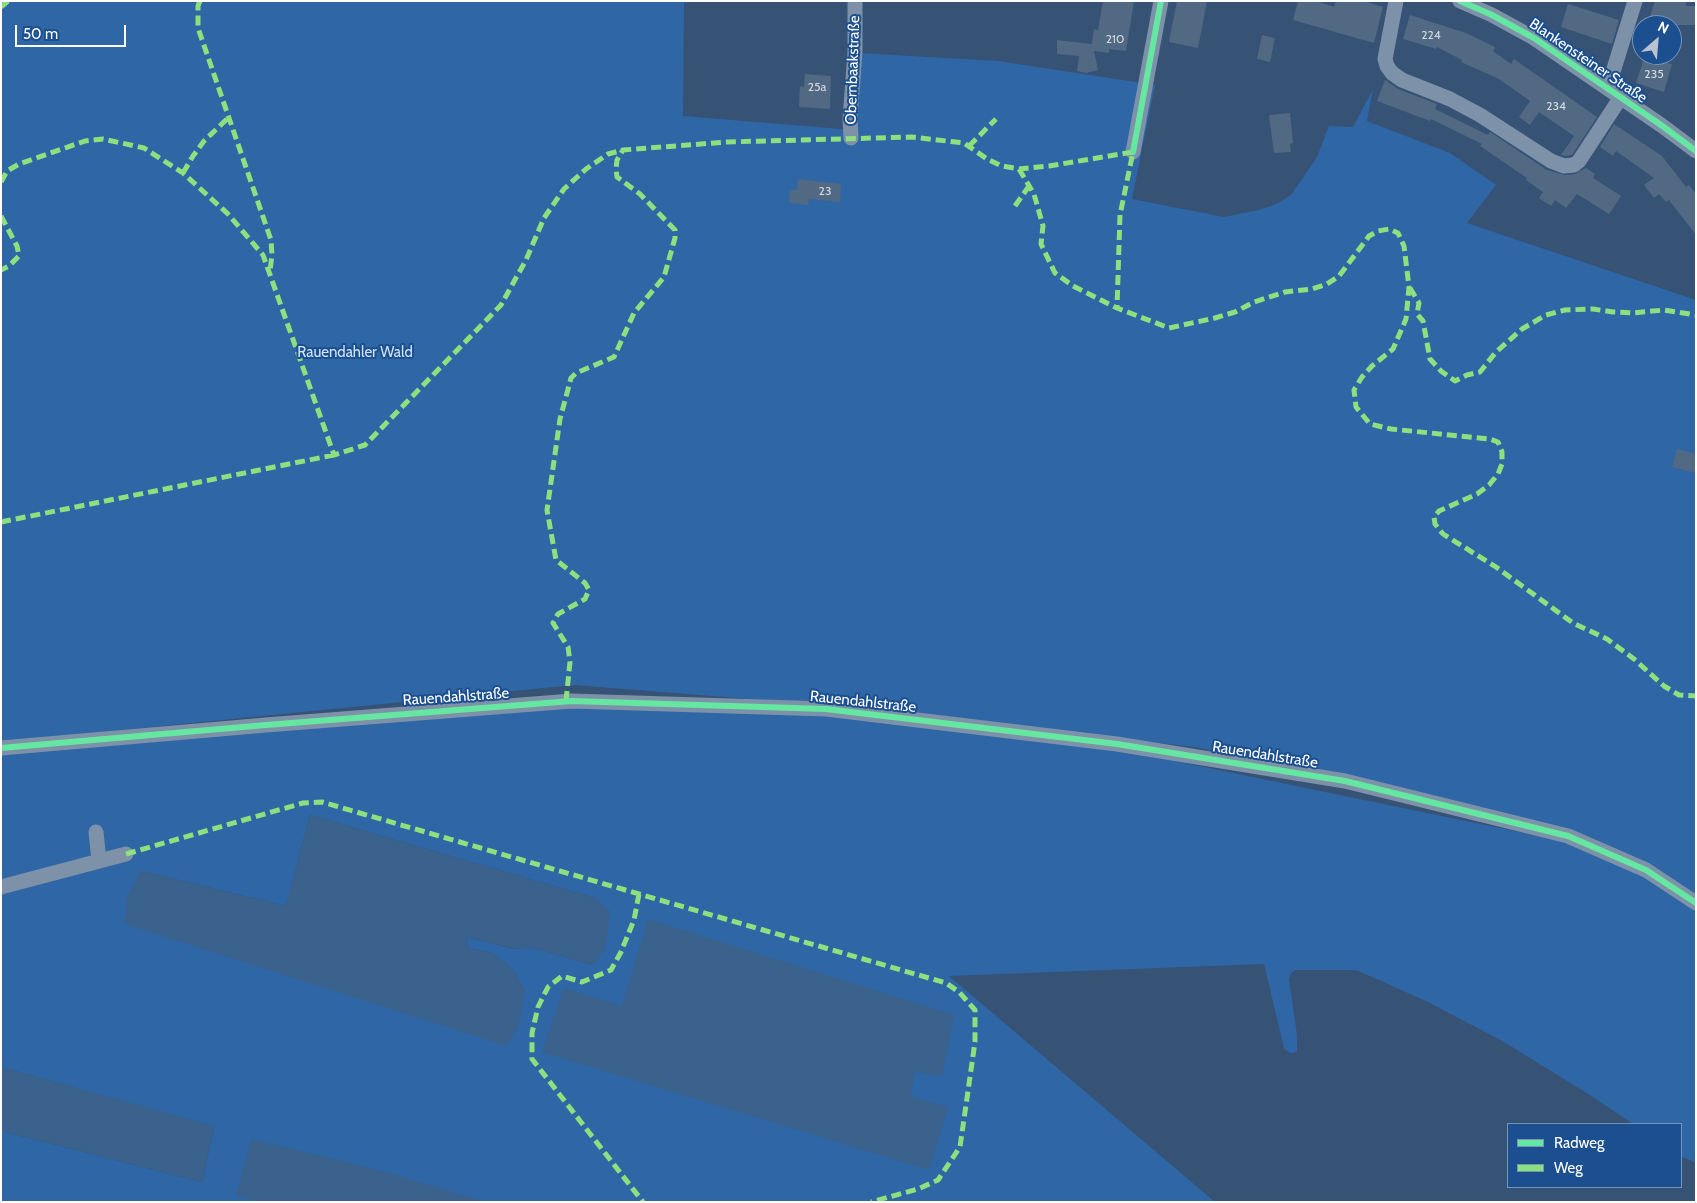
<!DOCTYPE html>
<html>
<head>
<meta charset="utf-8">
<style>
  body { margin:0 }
  #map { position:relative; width:1697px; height:1203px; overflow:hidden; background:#365274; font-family:Cabin,sans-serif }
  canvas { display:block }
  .frame { position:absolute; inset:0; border:2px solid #fff; pointer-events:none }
  .legend { position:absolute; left:1507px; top:1123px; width:175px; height:65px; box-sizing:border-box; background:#1b4f8f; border:1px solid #7695bc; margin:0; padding:6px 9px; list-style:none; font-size:15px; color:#fff }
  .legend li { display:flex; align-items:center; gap:10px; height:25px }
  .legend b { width:25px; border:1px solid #7695bc }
  .north { position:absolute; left:1632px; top:15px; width:50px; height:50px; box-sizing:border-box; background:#1b4f8f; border:1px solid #7695bc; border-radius:50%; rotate:27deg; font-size:14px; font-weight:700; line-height:20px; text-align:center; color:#fff }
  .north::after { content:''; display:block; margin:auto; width:18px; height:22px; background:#b9c2ce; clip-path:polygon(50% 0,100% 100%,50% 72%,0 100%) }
  .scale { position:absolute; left:15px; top:25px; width:111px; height:22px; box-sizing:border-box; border:2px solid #fff; border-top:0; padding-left:6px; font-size:15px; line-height:18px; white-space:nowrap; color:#fff; -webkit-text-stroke:4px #1b4f8f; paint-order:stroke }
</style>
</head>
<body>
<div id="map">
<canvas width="1697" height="1203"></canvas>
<div class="frame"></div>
<ul class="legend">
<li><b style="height:6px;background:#66e7a1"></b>Radweg</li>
<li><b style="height:6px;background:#8de07e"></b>Weg</li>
</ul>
<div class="north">N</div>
<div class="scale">50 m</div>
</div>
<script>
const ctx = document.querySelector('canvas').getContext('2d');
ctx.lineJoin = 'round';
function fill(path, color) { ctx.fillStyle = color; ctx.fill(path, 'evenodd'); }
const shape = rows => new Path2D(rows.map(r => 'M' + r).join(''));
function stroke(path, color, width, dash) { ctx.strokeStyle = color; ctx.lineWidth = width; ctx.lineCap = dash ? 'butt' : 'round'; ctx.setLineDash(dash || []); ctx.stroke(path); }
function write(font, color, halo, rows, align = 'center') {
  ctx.font = font + ' Cabin,sans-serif'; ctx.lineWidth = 4; ctx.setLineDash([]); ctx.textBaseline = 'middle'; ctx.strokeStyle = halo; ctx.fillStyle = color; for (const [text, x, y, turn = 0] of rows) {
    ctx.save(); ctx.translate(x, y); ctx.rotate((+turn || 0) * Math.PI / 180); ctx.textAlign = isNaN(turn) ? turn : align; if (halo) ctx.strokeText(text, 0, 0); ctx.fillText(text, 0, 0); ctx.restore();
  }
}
fill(shape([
  [1,1,684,1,683,116,854,130,858,53,998,61,1155,85,1132,199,1224,217,1259,210,1276,204,1291,195,1317,157,1329,126,1353,127,1373,89,1367,121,1450,153,1496,185,1467,223,1696,300,1696,897,1648,866,1350,777,1194,747,825,705,574,685,1,742],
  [573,706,831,715,1117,749,1568,842,1642,875,1696,910,1696,1163,1681,1156,1681,1124,1633,1124,1593,1097,1504,1042,1428,1002,1356,970,1296,970,1291,973,1289,979,1297,1035,1297,1051,1294,1053,1290,1053,1284,1048,1264,964,949,976,1215,1202,1,1202,1,1131,202,1182,214,1127,1,1067,1,753],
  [310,815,595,898,610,912,593,965,530,947,515,949,466,937,468,948,492,953,513,970,525,992,141,871,286,906]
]), '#2f66a5');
fill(shape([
  [310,815,595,898,610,912,605,949,593,965,530,947,516,949,466,937,468,948,492,953,513,970,525,992,519,1024,507,1046,125,924,127,897,141,871,286,906],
  [648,919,954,1015,942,1076,915,1072,910,1096,948,1107,929,1170,542,1052,564,988,622,1006],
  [1,1067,214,1126,202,1182,1,1131],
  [251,1139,386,1172,485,1202,259,1202,236,1196]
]), '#3b618d');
fill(shape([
  [1103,1,1134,1,1126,51,1109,49,1109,53,1094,51,1098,70,1086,73,1077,71,1079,56,1057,54,1057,40,1092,44,1094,29,1098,30],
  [1177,1,1207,1,1198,48,1169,42],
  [1298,1,1316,1,1334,7,1336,1,1364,1,1383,7,1374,43,1293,20],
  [1655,1,1686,1,1686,6,1696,6,1696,25,1647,25],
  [1568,4,1619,20,1612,44,1561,27],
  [1410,15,1466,33,1495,47,1493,51,1511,64,1514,59,1597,117,1572,155,1565,156,1561,155,1574,136,1539,112,1530,125,1519,117,1530,101,1499,79,1461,62,1462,60,1437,47,1436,49,1403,39],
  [1262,35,1275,38,1270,62,1257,59],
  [1645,55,1668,55,1666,63,1672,64,1664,92,1636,83],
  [805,74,831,76,830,109,799,107,800,86,804,87],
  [1385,80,1398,89,1437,104,1435,109,1488,135,1490,132,1547,170,1565,175,1575,174,1586,168,1595,174,1593,178,1621,196,1609,214,1577,194,1566,208,1555,200,1551,206,1539,198,1543,192,1526,180,1527,178,1480,146,1482,144,1431,119,1430,121,1377,101],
  [1290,113,1293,143,1290,144,1291,152,1274,153,1269,115],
  [1614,124,1662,156,1686,187,1689,185,1696,194,1696,235,1669,200,1666,202,1659,194,1654,198,1644,185,1654,178,1616,151,1613,156,1600,147],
  [798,179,841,184,840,202,809,199,808,205,789,203,790,190,797,190],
  [1677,449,1696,454,1696,473,1672,467]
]), '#526984');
stroke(shape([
  [1396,1,1385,59,1387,66,1392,73,1402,80,1450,99,1480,115,1551,161,1564,166,1574,165,1579,161,1621,97],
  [1460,1,1492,15,1534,38,1661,125,1696,151],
  [1608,88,1635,1],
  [851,138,850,119,855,52,855,1],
  [1133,152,1161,1],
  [1,748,266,725,572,701,826,709,1117,744,1345,781,1568,836,1646,870,1696,903],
  [96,832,99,861],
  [1,887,126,854]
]), '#7d92a8', 15);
stroke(shape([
  [200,1,198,6,198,28,271,240,272,255,270,271],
  [1,7,8,1],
  [969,146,996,119],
  [1019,169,1034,194,1043,226,1041,244,1055,273,1073,286,1117,308,1169,328,1215,318,1235,312,1254,302,1285,292,1312,289,1327,284,1339,276,1369,236,1378,231,1389,229,1398,233,1404,246,1409,287,1406,319,1393,349,1372,366,1362,377,1354,390,1356,407,1370,424,1391,429,1490,439,1498,442,1502,452,1502,464,1498,474,1489,485,1477,494,1439,511,1434,517,1435,524,1443,534,1496,567,1573,623,1607,639,1634,659,1664,686,1679,695,1696,696],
  [183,173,193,156,204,141,228,118],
  [1,182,7,171,19,164,85,141,103,139,144,148,183,173,228,214,263,255,334,455,365,445,501,305,526,260,544,218,564,189,586,169,608,154,623,150,727,142,912,137,964,143,987,159,1002,166,1019,169,1049,166,1133,152,1120,215,1117,308],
  [1015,206,1029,186],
  [1,216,17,246,19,256,9,266,1,270],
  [1410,288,1419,303,1417,314,1423,321,1430,359,1441,371,1455,381,1467,375,1480,372,1496,352,1522,329,1546,315,1565,310,1593,309,1613,312,1633,313,1664,310,1696,315],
  [1,522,334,455],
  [566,701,570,662,568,647,553,623,558,614,585,599,589,590,585,583,556,560,547,510,560,419,571,378,576,373,614,357,634,313,664,277,675,238,675,230,640,194,617,177,616,169,617,160,623,150],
  [126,854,303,803,322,802,946,983,959,992,975,1010,975,1042,960,1147,938,1180,918,1189,871,1202],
  [639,894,634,920,621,952,611,970,582,982,562,976,548,987,538,1007,532,1033,532,1059,643,1202]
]), '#8de07e', 5, [10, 5]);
stroke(shape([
  [1460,1,1492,15,1534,38,1661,125,1696,151],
  [1133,152,1161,1],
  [1,748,266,725,572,701,826,709,1117,744,1345,781,1568,836,1646,870,1696,903]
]), '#66e7a1', 6);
write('12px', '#d4dae0', null, [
  ["224",1431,35],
  ["210",1115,39],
  ["235",1654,74],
  ["25a",817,87],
  ["234",1556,106],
  ["23",825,191]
]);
write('15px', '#fff', '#1b4f8f', [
  ["Blankensteiner Straße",1588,61,34],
  ["Obernbaakstraße",853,70,-88],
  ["Rauendahlstraße",456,697,-4],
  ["Rauendahlstraße",863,702,6],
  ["Rauendahlstraße",1265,755,9]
]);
write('15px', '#cfe3fa', '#1b4f8f', [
  ["Rauendahler Wald",355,353]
]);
</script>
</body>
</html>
